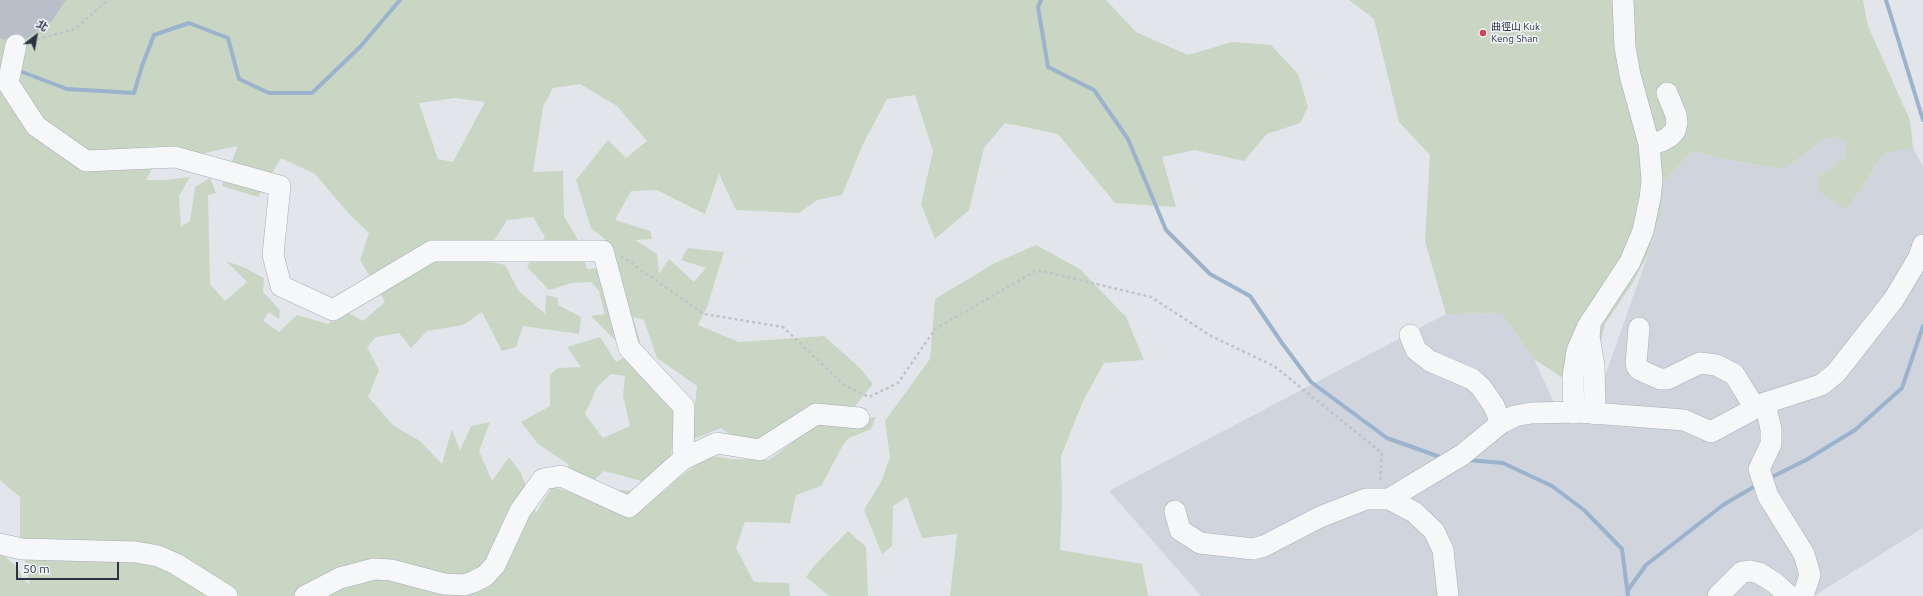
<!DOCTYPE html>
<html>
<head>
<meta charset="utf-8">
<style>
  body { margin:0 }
  #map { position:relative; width:1923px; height:596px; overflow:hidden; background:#e2e6eb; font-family:Ubuntu,"Noto Sans TC",sans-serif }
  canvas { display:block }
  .north { position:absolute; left:16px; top:16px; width:40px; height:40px; -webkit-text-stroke:3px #f2f5f8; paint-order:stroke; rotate:31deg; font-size:11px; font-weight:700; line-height:16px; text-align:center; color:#293344 }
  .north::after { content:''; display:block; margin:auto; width:14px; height:18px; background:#293344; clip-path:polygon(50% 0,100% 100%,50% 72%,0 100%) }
  .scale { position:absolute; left:16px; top:562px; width:103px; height:18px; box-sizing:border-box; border:2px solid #293344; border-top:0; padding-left:5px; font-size:12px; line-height:14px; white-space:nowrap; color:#293344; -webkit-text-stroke:3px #f2f5f8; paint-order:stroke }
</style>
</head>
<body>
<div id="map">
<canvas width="1923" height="596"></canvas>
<div class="north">北</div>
<div class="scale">50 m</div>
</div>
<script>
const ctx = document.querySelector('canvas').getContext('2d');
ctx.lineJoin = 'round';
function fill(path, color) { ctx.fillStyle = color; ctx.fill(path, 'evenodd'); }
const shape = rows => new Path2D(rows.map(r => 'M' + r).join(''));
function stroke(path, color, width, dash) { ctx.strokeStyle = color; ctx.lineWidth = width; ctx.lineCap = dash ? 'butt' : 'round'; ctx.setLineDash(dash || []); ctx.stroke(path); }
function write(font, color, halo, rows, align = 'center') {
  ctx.font = font + ' Ubuntu,"Noto Sans TC",sans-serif'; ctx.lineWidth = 3; ctx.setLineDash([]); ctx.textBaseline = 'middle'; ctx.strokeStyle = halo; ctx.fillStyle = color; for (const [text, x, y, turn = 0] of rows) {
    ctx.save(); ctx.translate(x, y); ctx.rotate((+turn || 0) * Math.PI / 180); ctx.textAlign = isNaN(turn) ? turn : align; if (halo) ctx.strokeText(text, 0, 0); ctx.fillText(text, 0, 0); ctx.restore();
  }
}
fill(shape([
  [1837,137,1847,142,1845,158,1818,177,1861,189,1883,154,1913,148,1923,166,1923,528,1814,596,1201,596,1109,491,1446,314,1501,313,1534,359,1563,422,1606,421,1605,376,1655,235,1660,217,1664,181,1693,151,1739,162,1785,169,1825,138]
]), '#d0d5dd');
fill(shape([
  [0,0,1106,0,1136,32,1188,55,1232,42,1271,45,1298,74,1308,107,1300,123,1267,134,1244,161,1195,150,1162,157,1176,207,1115,203,1058,134,1005,123,984,148,969,210,935,239,921,204,933,151,915,95,887,99,863,144,842,195,817,200,799,213,736,210,719,174,705,214,657,190,631,191,615,220,650,231,652,239,635,240,657,254,659,274,669,259,694,282,706,268,681,260,688,248,724,252,707,307,698,325,739,342,824,336,860,368,873,384,855,406,801,411,755,455,721,428,691,440,697,386,657,358,644,320,633,317,642,349,677,386,671,458,645,482,604,471,581,492,619,490,664,492,675,481,709,455,731,459,769,460,814,426,876,417,871,429,849,438,843,445,821,486,796,495,790,523,745,522,736,548,754,582,789,583,790,596,0,596,0,552,18,568,23,579,30,585,20,536,20,497,0,480],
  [580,84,617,106,647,141,626,158,608,140,576,180,591,228,606,240,597,243,601,268,587,269,578,240,564,216,563,171,533,172,543,107,553,88],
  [455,98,485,102,453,162,438,159,419,103],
  [238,146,222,186,258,197,281,158,315,174,350,215,369,233,360,260,385,302,363,321,345,311,328,324,297,315,279,332,263,321,269,312,279,319,280,310,263,292,264,278,243,267,226,261,247,282,225,301,210,284,208,195,216,193,210,178,195,187,190,221,181,227,179,196,190,177,165,180,146,180,152,169,213,151],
  [533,217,545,237,527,267,549,290,572,283,591,282,599,291,605,314,591,316,620,345,625,357,616,362,600,337,567,347,581,367,558,368,550,375,550,406,521,422,538,444,568,464,570,492,552,487,536,513,521,473,509,457,492,481,479,451,490,422,471,426,460,451,452,429,442,464,420,441,394,426,368,397,379,370,367,347,376,337,399,333,411,348,427,331,463,325,482,312,502,351,516,347,523,326,579,334,581,317,558,305,558,298,546,295,545,314,518,290,505,265,482,260,507,220],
  [611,374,625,376,623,396,630,426,603,438,585,414,597,387],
  [1349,0,1863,0,1868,26,1910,120,1913,148,1883,154,1861,189,1845,209,1818,191,1818,177,1845,158,1847,142,1837,137,1825,138,1785,169,1739,162,1693,151,1664,181,1660,217,1649,252,1632,284,1605,324,1601,341,1601,351,1573,377,1561,377,1534,359,1501,313,1446,314,1425,241,1430,155,1399,122,1374,19],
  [1036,245,1080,269,1126,317,1144,360,1104,363,1083,401,1061,456,1062,504,1060,550,1142,564,1148,596,950,596,957,534,922,538,907,497,893,506,892,546,882,554,864,510,881,482,890,457,885,421,930,359,935,299,995,263],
  [848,531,866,547,868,596,829,596,806,577,814,566]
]), '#c8d6c3');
stroke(shape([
  [1041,0,1038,7,1048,67,1094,90,1128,139,1166,230,1210,274,1250,296,1282,343,1311,382,1387,438,1443,458],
  [1886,0,1923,120],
  [17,70,67,89,134,93,142,66,154,35,189,23,228,38,239,79,269,93,312,93,360,47,400,0],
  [1468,460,1503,463,1552,486,1584,510,1622,549,1628,596],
  [1768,479,1806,460,1855,430,1902,388,1923,326],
  [1628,590,1646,565,1723,505,1757,485]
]), '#9cb3cd', 4);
fill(shape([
  [0,0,66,0,51,22,26,39,19,33,13,34,5,40,0,38]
]), '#b9bfc9');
const minor = shape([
  [16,45,8,83,36,126,86,161,175,157,280,186,273,255,281,286,333,310,432,251,603,251,629,348,684,407,683,459,629,507,561,476,543,479,520,511,495,565,485,576,473,582,464,585,444,584,391,570,374,569,340,578,305,596],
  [1649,144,1662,141,1669,137,1675,131,1677,123,1676,115,1667,93],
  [1590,327,1589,336,1594,366,1595,414],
  [1639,328,1636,363,1637,367,1640,370,1660,379,1667,379,1700,363,1716,365,1734,374,1755,408],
  [1410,335,1416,350,1430,361,1472,379,1481,387,1494,406,1501,423],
  [1765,403,1771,429,1771,444,1759,469,1768,496,1804,554,1810,575,1803,596],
  [1574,413,1573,377,1577,351,1588,326,1630,262,1643,231,1650,198,1652,181,1649,144,1630,75,1625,47,1623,0],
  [683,459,717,443,760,450,816,414,859,418],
  [1389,499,1462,455,1501,423,1515,416,1531,413,1579,412,1684,420,1711,432,1765,403,1821,385,1836,373,1894,299,1919,257,1923,245],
  [1175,511,1180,530,1200,543,1253,549,1264,546,1320,517,1366,499,1389,499,1414,512,1434,531,1443,550,1448,596],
  [0,544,22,549,136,552,158,556,176,564,227,596],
  [1718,596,1742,572,1750,571,1759,573,1775,583,1789,596]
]);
stroke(minor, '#a7adb6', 22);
stroke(shape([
  [31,41,75,29,108,0],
  [621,256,704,314,783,327,844,385,869,397,898,383,935,329,1037,270,1151,297,1211,336,1274,366,1382,453,1380,482]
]), '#c0c4ca', 2.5, [3, 3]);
stroke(minor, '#f5f7f9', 21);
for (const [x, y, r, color] of [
  [1483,33,4,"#d44357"]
]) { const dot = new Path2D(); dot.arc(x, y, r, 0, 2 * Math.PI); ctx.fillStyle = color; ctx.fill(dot); stroke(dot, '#f2f5f8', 1.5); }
write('10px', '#293344', '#f2f5f8', [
  ["曲徑山 Kuk",1491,27],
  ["Keng Shan",1491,39]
], 'left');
</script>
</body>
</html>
